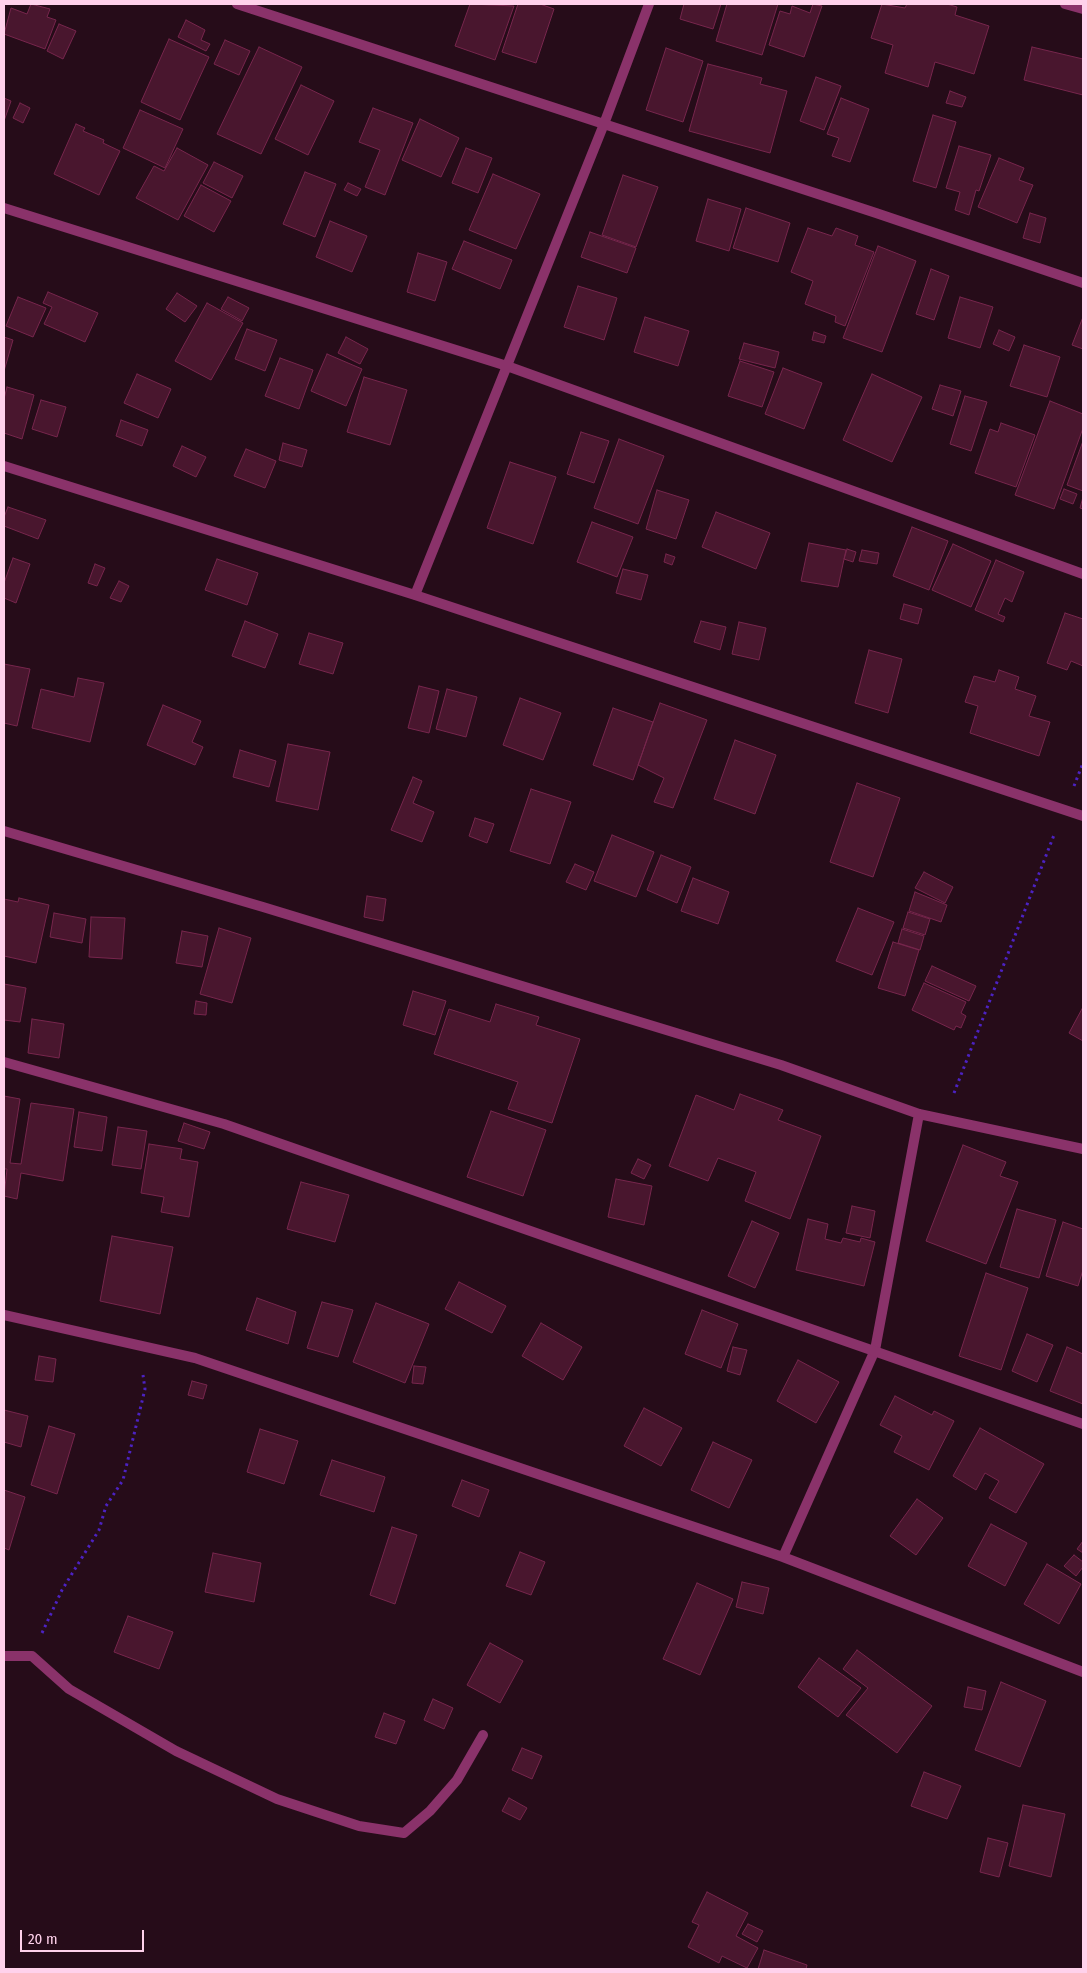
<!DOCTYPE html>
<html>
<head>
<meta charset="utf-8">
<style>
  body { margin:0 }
  #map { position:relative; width:1087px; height:1973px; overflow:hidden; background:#260c19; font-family:"Fira Sans Condensed",sans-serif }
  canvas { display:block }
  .frame { position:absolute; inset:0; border:5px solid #ffd1eb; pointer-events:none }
  .scale { position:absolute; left:20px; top:1930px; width:124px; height:22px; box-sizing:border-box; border:2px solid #ffd1eb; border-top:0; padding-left:6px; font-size:15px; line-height:18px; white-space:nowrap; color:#ffd1eb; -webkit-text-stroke:4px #260c19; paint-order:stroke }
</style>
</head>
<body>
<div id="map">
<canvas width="1087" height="1973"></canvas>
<div class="frame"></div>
<div class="scale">20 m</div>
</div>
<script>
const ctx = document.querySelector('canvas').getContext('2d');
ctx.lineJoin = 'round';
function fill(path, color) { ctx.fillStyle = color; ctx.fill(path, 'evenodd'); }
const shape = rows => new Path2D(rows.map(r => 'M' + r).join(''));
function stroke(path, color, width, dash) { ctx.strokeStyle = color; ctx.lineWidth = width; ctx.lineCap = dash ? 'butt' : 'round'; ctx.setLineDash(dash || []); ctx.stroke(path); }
const building = shape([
  [31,4,50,9,47,17,56,20,45,49,4,34,11,8,27,14,31,4],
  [470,4,514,6,495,60,455,46,470,4],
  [518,4,540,4,554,9,536,63,502,52,518,4],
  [684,4,721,4,713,29,680,19,684,4],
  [727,4,778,4,762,55,716,41,727,4],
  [813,4,822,6,804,57,769,45,780,11,790,14,792,6,810,13,813,4],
  [882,4,905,8,907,4,947,4,957,7,955,15,989,26,974,74,935,62,928,87,885,73,893,45,871,38,882,4],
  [186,20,205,30,201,40,210,44,206,51,178,37,186,20],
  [59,24,76,31,63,59,47,51,59,24],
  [169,39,209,57,180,120,141,102,169,39],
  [225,40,250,51,239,75,214,64,225,40],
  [259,47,302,67,261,154,217,134,259,47],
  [1032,47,1083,59,1083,95,1024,80,1032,47],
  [666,48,703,61,683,122,646,110,666,48],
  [708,64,762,78,760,84,787,91,770,153,689,131,708,64],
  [816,77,841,86,824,130,800,121,816,77],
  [301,85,334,101,308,155,275,139,301,85],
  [950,91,966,97,962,107,946,103,950,91],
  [4,98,11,101,4,121,4,98],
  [841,98,869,109,850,162,832,156,839,138,827,134,841,98],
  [20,103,30,108,23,123,13,118,20,103],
  [373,108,413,123,385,195,365,187,380,150,359,142,373,108],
  [140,110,183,129,165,168,123,148,140,110],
  [933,115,956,122,936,188,913,181,933,115],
  [420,119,459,138,441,177,402,160,420,119],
  [76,124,85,128,83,131,104,140,103,143,120,151,99,195,54,174,76,124],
  [959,146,991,155,979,191,976,190,969,215,955,210,960,192,946,188,959,146],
  [177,148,208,165,178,220,136,198,154,166,164,171,177,148],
  [466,148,492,158,478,193,452,183,466,148],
  [999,158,1024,168,1019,180,1033,185,1017,223,978,207,999,158],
  [214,162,243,176,232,198,203,183,214,162],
  [305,172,336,184,315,237,283,224,305,172],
  [493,174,540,194,516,249,469,230,493,174],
  [623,175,658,187,636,247,602,235,623,175],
  [348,183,361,189,357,196,344,190,348,183],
  [201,185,231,201,214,232,184,216,201,185],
  [708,199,741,209,729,251,696,241,708,199],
  [746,208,790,223,778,262,733,248,746,208],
  [1030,213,1046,218,1040,243,1023,238,1030,213],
  [330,221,367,236,352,272,316,257,330,221],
  [808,228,832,236,836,228,858,236,855,245,874,252,845,326,835,322,836,316,805,304,813,281,791,272,808,228],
  [590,232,636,248,627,273,581,257,590,232],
  [464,241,512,260,500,289,452,269,464,241],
  [878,246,916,261,882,352,843,338,878,246],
  [418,253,447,262,435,301,407,292,418,253],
  [931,269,949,276,934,320,916,314,931,269],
  [578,286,617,298,604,340,564,327,578,286],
  [48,292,98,313,85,342,44,324,52,307,43,303,48,292],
  [177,293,197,306,185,322,166,309,177,293],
  [18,297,46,308,33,337,6,326,18,297],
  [228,297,249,308,242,321,221,309,228,297],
  [960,297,993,307,980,348,948,338,960,297],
  [207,303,243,323,211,380,175,361,207,303],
  [645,317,689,331,678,366,634,352,645,317],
  [1083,317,1083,349,1072,345,1083,317],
  [247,329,277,340,265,371,235,359,247,329],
  [999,330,1015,337,1009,351,993,344,999,330],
  [814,332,826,336,824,343,812,340,814,332],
  [4,337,13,340,4,371,4,337],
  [346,337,368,349,360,364,338,353,346,337],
  [744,343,779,352,775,368,739,359,744,343],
  [1024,345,1060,357,1047,397,1010,386,1024,345],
  [327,354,362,369,346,406,311,391,327,354],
  [280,358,313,370,299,409,265,396,280,358],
  [740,361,774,372,762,407,728,396,740,361],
  [783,368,822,383,804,429,765,414,783,368],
  [137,374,171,389,158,418,124,403,137,374],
  [872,374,922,397,892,462,843,440,872,374],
  [364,377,407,390,390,445,347,432,364,377],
  [940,385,961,391,953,416,932,409,940,385],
  [7,387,34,395,22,439,4,433,4,399,7,387],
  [965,396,987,402,971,451,950,444,965,396],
  [41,400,66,407,57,437,32,429,41,400],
  [1050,401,1083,414,1083,428,1054,509,1015,495,1050,401],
  [121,420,148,430,142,446,116,436,121,420],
  [1001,423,1035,435,1016,487,975,473,990,429,998,432,1001,423],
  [581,432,609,441,594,483,567,474,581,432],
  [619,439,664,456,638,524,594,508,619,439],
  [1083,441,1083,491,1067,485,1083,441],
  [283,443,307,450,302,467,279,460,283,443],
  [182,446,206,457,196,477,173,466,182,446],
  [246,449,276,461,265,488,234,476,246,449],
  [510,462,556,477,533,544,487,528,510,462],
  [1064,489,1077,494,1073,504,1060,499,1064,489],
  [657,490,689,500,676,539,646,529,657,490],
  [1083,497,1083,509,1080,508,1083,497],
  [8,507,46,520,38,539,4,526,4,517,8,507],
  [716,512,770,533,756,569,702,547,716,512],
  [592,522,633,537,617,577,577,562,592,522],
  [912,527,948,541,929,590,893,576,912,527],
  [809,543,846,550,838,587,801,581,809,543],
  [953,544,991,561,971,607,932,590,953,544],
  [847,549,856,552,853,562,844,559,847,549],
  [862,550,879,553,877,564,859,561,862,550],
  [666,554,675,557,672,565,664,562,666,554],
  [13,558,30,564,16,603,4,598,4,583,13,558],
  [217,559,258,573,247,605,205,590,217,559],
  [996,560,1024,572,1012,602,1005,598,998,614,1005,617,1003,622,975,610,996,560],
  [95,564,105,568,97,586,88,583,95,564],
  [623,569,648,575,641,600,616,593,623,569],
  [119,581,129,586,121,602,110,598,119,581],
  [904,604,922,609,918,624,900,619,904,604],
  [1065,613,1083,619,1083,666,1071,661,1067,670,1047,663,1065,613],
  [245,621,278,634,265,668,232,656,245,621],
  [701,621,726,627,720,650,694,642,701,621],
  [739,622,766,628,759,660,732,654,739,622],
  [309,633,343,643,333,674,299,664,309,633],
  [869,650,902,659,888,713,855,703,869,650],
  [4,664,30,669,17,726,4,723,4,664],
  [999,670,1019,677,1015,689,1036,696,1029,716,1050,722,1039,756,970,733,978,706,965,702,974,676,995,682,999,670],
  [78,678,104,683,90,742,32,728,41,689,74,697,78,678],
  [419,686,439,691,429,733,408,728,419,686],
  [447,689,477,697,466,737,436,729,447,689],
  [520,698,561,713,543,760,503,745,520,698],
  [660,703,707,720,673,808,654,802,664,778,638,765,660,703],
  [163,705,201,721,192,742,203,747,195,765,147,745,163,705],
  [613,708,653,722,633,780,593,765,613,708],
  [735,740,776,755,755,814,714,799,735,740],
  [288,744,330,752,318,810,276,801,288,744],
  [240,750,276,761,269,787,233,777,240,750],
  [413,777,422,781,413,803,434,812,422,842,391,830,413,777],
  [857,783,900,798,873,877,830,862,857,783],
  [531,789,571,802,550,864,510,851,531,789],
  [475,818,494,824,487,843,469,836,475,818],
  [612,835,654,852,636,897,594,881,612,835],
  [661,855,691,867,677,903,647,890,661,855],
  [575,864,594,872,586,890,566,882,575,864],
  [924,872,953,887,945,903,915,888,924,872],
  [693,878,729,892,718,924,681,911,693,878],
  [915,892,947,905,941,922,909,911,915,892],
  [367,896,386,899,383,921,364,917,367,896],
  [19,898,49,905,36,963,4,956,4,899,18,902,19,898],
  [858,908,894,922,872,975,836,961,858,908],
  [908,912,930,919,925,935,903,928,908,912],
  [54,913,86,919,82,943,50,937,54,913],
  [91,917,125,918,122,959,89,957,91,917],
  [219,928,251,938,232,1003,200,994,219,928],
  [902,929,924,936,920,950,898,943,902,929],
  [182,931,208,936,202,967,176,963,182,931],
  [893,942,919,950,905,996,878,988,893,942],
  [932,966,976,986,969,1001,925,981,932,966],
  [924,983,966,1002,961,1013,966,1016,961,1028,956,1026,954,1030,912,1010,924,983],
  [4,984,26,988,20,1022,4,1020,4,984],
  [413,991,446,1001,435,1035,403,1025,413,991],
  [196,1001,207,1003,206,1015,194,1014,196,1001],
  [496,1004,539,1017,536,1025,580,1039,552,1123,508,1109,518,1082,434,1054,449,1009,490,1022,496,1004],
  [1083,1007,1083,1041,1069,1033,1083,1007],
  [32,1019,64,1024,59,1058,28,1053,32,1019],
  [740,1094,783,1110,778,1120,821,1136,790,1219,745,1201,756,1172,718,1158,708,1181,669,1166,696,1095,734,1110,740,1094],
  [4,1096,20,1099,10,1163,21,1164,31,1103,74,1109,63,1181,21,1173,17,1199,4,1196,7,1169,4,1169,4,1096],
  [491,1111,546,1130,523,1196,467,1177,491,1111],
  [79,1112,107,1117,102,1151,74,1147,79,1112],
  [184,1123,210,1132,204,1149,178,1141,184,1123],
  [118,1127,147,1131,141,1169,112,1165,118,1127],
  [149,1144,182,1149,180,1159,198,1162,189,1217,161,1212,164,1197,141,1193,149,1144],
  [963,1145,1006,1162,1000,1176,1018,1182,986,1264,926,1241,963,1145],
  [638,1159,651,1165,644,1179,631,1173,638,1159],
  [616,1179,652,1186,644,1225,608,1217,616,1179],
  [301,1182,349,1195,335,1242,287,1229,301,1182],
  [852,1206,875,1211,870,1238,846,1233,852,1206],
  [1017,1209,1056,1220,1039,1278,1000,1267,1017,1209],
  [808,1219,828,1224,825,1239,841,1243,843,1238,860,1242,861,1238,875,1242,864,1286,796,1270,808,1219],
  [752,1221,779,1233,755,1288,728,1276,752,1221],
  [1063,1222,1083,1229,1083,1270,1078,1286,1046,1276,1063,1222],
  [112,1236,173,1247,160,1314,100,1301,112,1236],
  [986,1273,1028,1288,1001,1370,959,1356,986,1273],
  [459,1282,506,1306,492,1333,445,1309,459,1282],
  [257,1298,296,1312,288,1344,246,1330,257,1298],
  [322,1302,353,1310,338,1357,307,1348,322,1302],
  [376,1303,429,1324,405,1383,353,1362,376,1303],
  [702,1310,738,1324,721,1368,685,1354,702,1310],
  [541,1323,582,1347,563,1380,522,1356,541,1323],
  [1027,1334,1053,1345,1037,1382,1012,1371,1027,1334],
  [733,1347,747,1350,740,1375,727,1371,733,1347],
  [1067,1347,1083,1354,1083,1404,1050,1391,1067,1347],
  [39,1356,56,1359,53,1382,35,1380,39,1356],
  [798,1360,839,1382,816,1423,777,1401,798,1360],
  [414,1366,426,1367,423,1384,412,1383,414,1366],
  [192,1381,207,1385,203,1399,188,1395,192,1381],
  [895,1396,932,1415,934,1411,954,1421,929,1470,894,1452,902,1436,880,1425,895,1396],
  [644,1408,682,1428,661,1466,624,1446,644,1408],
  [4,1410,28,1416,21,1447,4,1442,4,1410],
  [49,1426,75,1434,57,1494,31,1485,49,1426],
  [980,1428,1044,1464,1016,1513,989,1498,999,1481,985,1473,976,1490,953,1476,980,1428],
  [260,1429,298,1441,284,1484,247,1472,260,1429],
  [713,1442,752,1460,729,1508,691,1490,713,1442],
  [332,1460,385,1477,374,1512,320,1495,332,1460],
  [462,1480,489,1490,479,1517,452,1506,462,1480],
  [4,1490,25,1497,9,1550,4,1548,4,1490],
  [917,1499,943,1518,916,1555,890,1536,917,1499],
  [991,1524,1027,1543,1005,1586,968,1566,991,1524],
  [392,1527,417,1535,395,1604,370,1595,392,1527],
  [1083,1541,1083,1553,1077,1549,1083,1541],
  [520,1552,545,1562,531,1595,506,1586,520,1552],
  [213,1553,261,1563,254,1602,205,1592,213,1553],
  [1074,1555,1083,1562,1083,1567,1076,1576,1064,1566,1074,1555],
  [1047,1564,1081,1584,1059,1624,1024,1604,1047,1564],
  [742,1582,769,1588,763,1614,736,1607,742,1582],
  [697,1583,733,1599,700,1675,663,1659,697,1583],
  [128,1616,173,1632,159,1669,114,1652,128,1616],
  [490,1643,523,1661,500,1703,467,1685,490,1643],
  [857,1650,932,1706,897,1753,846,1715,868,1688,843,1669,857,1650],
  [819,1658,861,1688,838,1717,798,1687,819,1658],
  [1001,1682,1046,1701,1020,1767,975,1750,1001,1682],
  [968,1687,986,1691,982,1710,964,1707,968,1687],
  [433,1699,453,1708,444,1729,424,1720,433,1699],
  [384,1713,405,1721,396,1744,375,1737,384,1713],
  [522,1748,542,1756,532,1779,512,1770,522,1748],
  [924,1772,961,1786,947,1819,911,1806,924,1772],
  [509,1798,527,1808,520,1820,502,1811,509,1798],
  [1023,1805,1065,1814,1051,1877,1009,1866,1023,1805],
  [988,1838,1008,1843,999,1877,980,1872,988,1838],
  [707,1892,748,1913,736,1936,758,1948,747,1968,722,1956,719,1963,688,1947,699,1925,692,1922,707,1892],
  [748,1924,763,1931,757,1942,742,1934,748,1924],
  [764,1950,807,1965,806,1969,758,1969,764,1950]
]);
fill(building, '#49162e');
stroke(building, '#77264d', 1);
stroke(shape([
  [1074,786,1083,763],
  [954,1093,1054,835],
  [42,1633,62,1590,99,1530,106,1506,123,1480,145,1389,143,1375]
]), '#4c22c2', 3, [2.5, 4]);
stroke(shape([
  [237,4,876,213,1083,283],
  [1065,4,1083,9],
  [4,208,507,366,1083,574],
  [4,466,415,595,1083,816],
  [415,595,604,124,649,4],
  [4,831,263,907,781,1065,919,1114,1083,1149],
  [4,1315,195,1358,783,1557,1083,1672],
  [783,1557,875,1350,919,1114],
  [4,1656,32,1656,69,1689,176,1751,277,1799,359,1826,404,1833,430,1811,457,1780,483,1735]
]), '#8a326a', 10);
stroke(shape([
  [4,1062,224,1124,1083,1424]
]), '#8a326a', 10);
</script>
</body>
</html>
